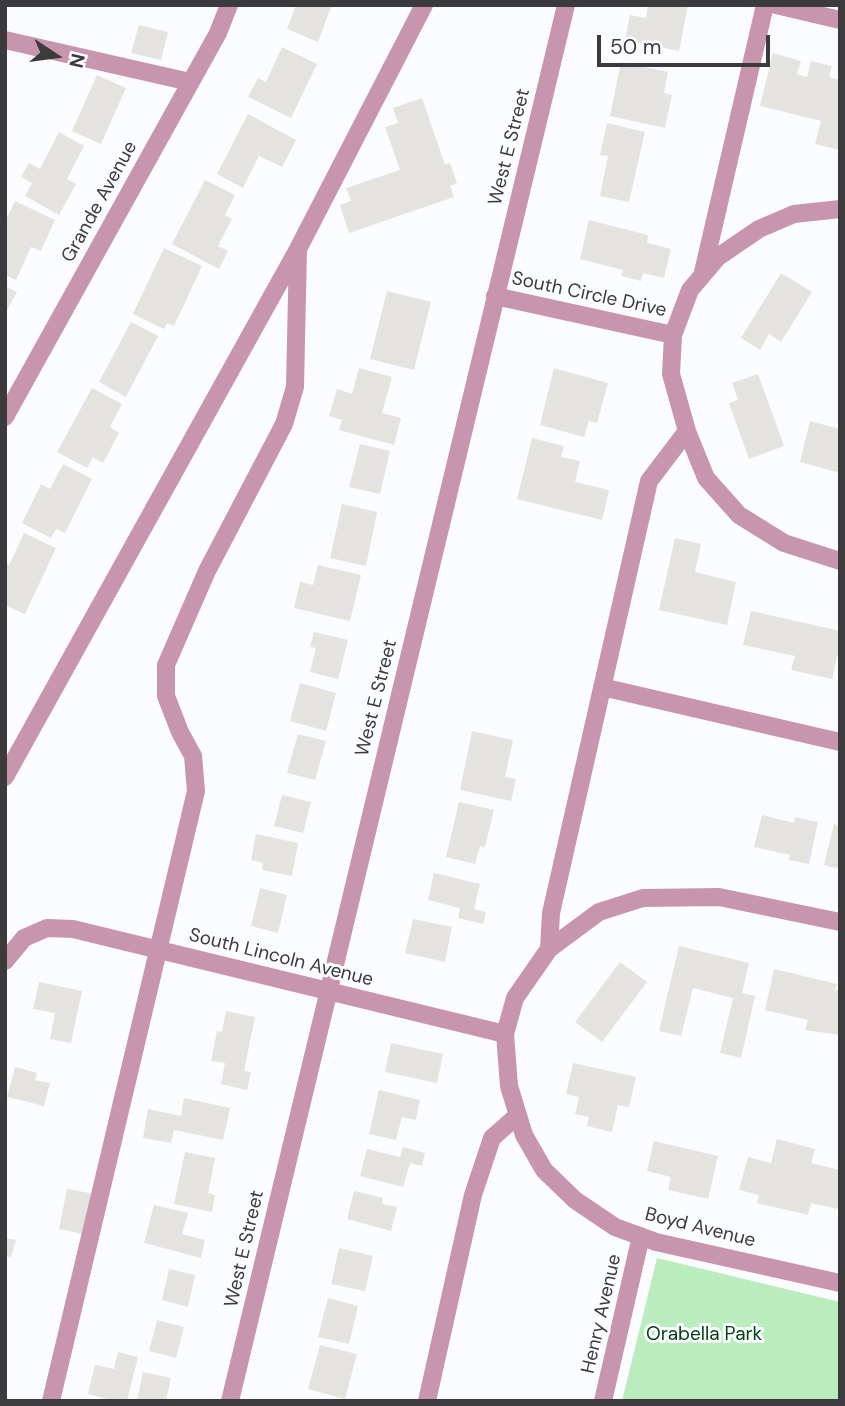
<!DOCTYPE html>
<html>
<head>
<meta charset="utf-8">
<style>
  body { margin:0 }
  #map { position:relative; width:845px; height:1406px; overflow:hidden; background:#fafcff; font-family:"DM Sans",sans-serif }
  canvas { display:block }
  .frame { position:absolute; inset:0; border:7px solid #3b3b3d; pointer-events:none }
  .north { position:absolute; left:21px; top:21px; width:70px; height:70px; -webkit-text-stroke:5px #fafcff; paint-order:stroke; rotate:103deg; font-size:19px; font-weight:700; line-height:28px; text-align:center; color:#3b3b3d }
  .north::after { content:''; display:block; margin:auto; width:24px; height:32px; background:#3b3b3d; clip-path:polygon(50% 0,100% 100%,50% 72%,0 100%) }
  .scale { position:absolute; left:597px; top:35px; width:173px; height:32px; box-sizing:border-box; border:4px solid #3b3b3d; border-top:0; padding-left:9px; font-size:21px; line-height:24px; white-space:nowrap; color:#3b3b3d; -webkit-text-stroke:5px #fafcff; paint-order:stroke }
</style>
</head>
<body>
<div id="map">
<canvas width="845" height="1406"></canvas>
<div class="frame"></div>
<div class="north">N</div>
<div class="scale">50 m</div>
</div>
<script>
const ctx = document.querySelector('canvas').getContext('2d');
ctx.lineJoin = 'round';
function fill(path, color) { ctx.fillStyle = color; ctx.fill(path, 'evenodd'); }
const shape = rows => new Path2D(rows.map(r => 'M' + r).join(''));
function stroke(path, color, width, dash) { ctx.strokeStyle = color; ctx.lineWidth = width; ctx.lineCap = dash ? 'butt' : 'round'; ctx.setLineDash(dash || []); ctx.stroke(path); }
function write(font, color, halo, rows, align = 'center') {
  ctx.font = font + ' "DM Sans",sans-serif'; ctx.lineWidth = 6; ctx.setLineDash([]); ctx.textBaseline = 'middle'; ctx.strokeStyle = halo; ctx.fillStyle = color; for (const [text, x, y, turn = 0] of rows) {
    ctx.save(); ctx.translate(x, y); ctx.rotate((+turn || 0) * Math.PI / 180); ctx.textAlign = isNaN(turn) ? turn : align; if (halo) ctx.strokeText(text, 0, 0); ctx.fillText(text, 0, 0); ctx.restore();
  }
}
fill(shape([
  [657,1258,840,1302,840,1401,622,1401]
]), '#bbecbd');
fill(shape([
  [296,5,332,5,318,42,287,29],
  [648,5,688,5,679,51,625,40,630,15,646,18],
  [139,25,168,32,161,60,131,53],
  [282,47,317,64,291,118,248,97,258,78,266,82],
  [773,53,801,61,797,74,807,77,811,61,832,66,829,77,840,80,840,150,815,144,821,121,760,106],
  [621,62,668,72,664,93,672,95,665,128,610,116],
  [97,75,126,88,101,144,72,131],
  [422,98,445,165,450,163,457,183,450,186,454,197,349,233,340,205,351,201,346,188,400,170,385,127,398,123,393,108],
  [248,114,296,140,282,167,259,156,243,188,217,174],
  [607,123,645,132,629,202,600,196,608,156,600,155],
  [59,132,84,146,67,179,76,184,59,215,25,196,32,183,21,177,29,163,40,169],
  [205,180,235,195,225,215,232,219,218,246,228,251,219,269,172,244],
  [15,201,55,220,41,251,31,247,16,280,5,275,5,222],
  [589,220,648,235,647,243,671,249,664,278,643,273,641,281,621,276,623,270,580,259],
  [164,248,202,266,174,326,167,323,164,329,133,314],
  [781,273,812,292,781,342,769,334,760,350,741,338],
  [5,286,17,292,5,314],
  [387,291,431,302,414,370,370,359],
  [131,322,158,336,126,397,99,382],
  [359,368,392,377,382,413,401,418,394,445,339,430,342,420,329,416,337,389,352,394],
  [554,368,608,383,597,423,589,421,584,437,540,425],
  [758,374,784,446,749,459,729,403,738,400,732,383],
  [92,388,122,404,110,427,119,433,103,463,93,457,87,468,57,452],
  [810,421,840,429,840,473,800,462],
  [532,438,564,446,561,457,580,461,575,482,609,490,602,520,517,499],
  [360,444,390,451,380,494,349,487],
  [63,464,92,479,65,533,56,529,51,538,22,523,41,484,50,489],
  [342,504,377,512,366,566,330,558],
  [24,533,56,548,25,614,5,605,5,563,9,565],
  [675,538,701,544,695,572,736,582,727,625,659,610],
  [318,565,361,575,350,621,294,608,300,582,313,585],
  [751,611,840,631,840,644,832,679,791,670,795,656,743,645],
  [314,632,348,640,338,679,310,672,316,648,310,647],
  [300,683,336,693,326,731,290,721],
  [472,731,513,740,505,777,516,779,511,801,460,790],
  [298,734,326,741,315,780,287,773],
  [282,795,311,802,303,833,274,826],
  [459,802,494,810,485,847,480,846,475,864,446,857],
  [762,815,794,823,795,817,818,822,809,864,789,860,790,855,754,847],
  [834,824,840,826,840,869,824,865],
  [256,834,298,843,292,876,262,870,263,863,251,860],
  [434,873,480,884,474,909,486,912,483,924,458,918,460,908,428,900],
  [260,888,287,895,278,933,251,926],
  [413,919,452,927,445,962,405,953],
  [679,946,749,963,742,993,755,996,741,1058,720,1053,733,998,693,988,681,1036,659,1031],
  [620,962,647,982,602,1042,575,1022],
  [774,969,837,984,835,990,840,991,840,1035,805,1030,808,1020,765,1010],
  [39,982,82,991,71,1043,50,1039,55,1013,33,1009],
  [226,1011,255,1017,244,1071,251,1072,247,1090,221,1084,225,1063,211,1061,217,1031,222,1032],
  [391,1043,443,1054,437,1083,385,1072],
  [573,1063,636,1077,629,1107,618,1105,612,1132,587,1126,589,1117,575,1114,579,1097,566,1094],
  [15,1067,37,1073,35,1080,50,1083,44,1106,7,1097],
  [379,1090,420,1100,416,1120,402,1117,396,1140,369,1134],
  [184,1098,230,1108,223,1140,174,1130,171,1143,143,1138,148,1109,181,1116],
  [777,1139,815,1149,811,1163,840,1170,840,1197,837,1209,811,1203,808,1215,757,1203,759,1195,739,1190,748,1157,771,1163],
  [654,1141,718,1156,708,1199,668,1190,671,1177,647,1171],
  [403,1147,425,1153,422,1166,410,1163,403,1187,360,1176,367,1149,400,1157],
  [185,1152,215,1158,208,1193,215,1195,212,1212,174,1204],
  [67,1189,95,1194,87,1235,59,1229],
  [354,1191,383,1198,382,1204,397,1207,391,1231,347,1219],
  [154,1205,188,1213,182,1234,205,1240,201,1258,144,1243],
  [5,1238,16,1240,11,1257,5,1256],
  [339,1248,373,1256,365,1291,331,1284],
  [169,1269,195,1275,188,1307,162,1300],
  [328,1298,358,1306,349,1344,318,1337],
  [157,1320,184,1327,176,1358,149,1351],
  [320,1345,357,1354,345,1399,308,1389],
  [118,1352,138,1357,127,1401,115,1401,88,1394,95,1365,114,1369],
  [143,1372,171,1378,166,1401,137,1401]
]), '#e5e3df');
stroke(shape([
  [776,5,840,20],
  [5,40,190,82],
  [840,209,794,214,759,229,718,257,690,290,673,335,671,374,687,431,706,478,739,515,784,543,840,561],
  [703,272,765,5],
  [495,296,673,335],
  [5,417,218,33,229,5],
  [602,687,840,742],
  [5,777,298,249,424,5],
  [840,922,719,897,643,898,599,912,549,949,515,998,505,1034,509,1086,524,1135,544,1170,575,1200,615,1227,656,1242,840,1283],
  [549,949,551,913,649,481,687,431],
  [5,961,24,938,47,928,73,929,505,1034],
  [51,1401,196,791,193,756,180,732,166,696,166,665,207,571,284,424,295,387,298,249],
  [230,1401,566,5],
  [427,1401,473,1195,492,1138,518,1115],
  [603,1401,641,1236]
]), '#c895ae', 18);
write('19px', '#3b3b3d', '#fafcff', [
  ["West E Street",510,147,-76],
  ["Grande Avenue",100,202,-61],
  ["South Circle Drive",589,295,12],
  ["West E Street",377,698,-76],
  ["South Lincoln Avenue",281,958,14],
  ["Boyd Avenue",700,1228,14],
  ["West E Street",245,1249,-77],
  ["Henry Avenue",602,1314,-77]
]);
write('19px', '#034311', '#fafcff', [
  ["Orabella Park",704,1335]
]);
</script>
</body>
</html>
